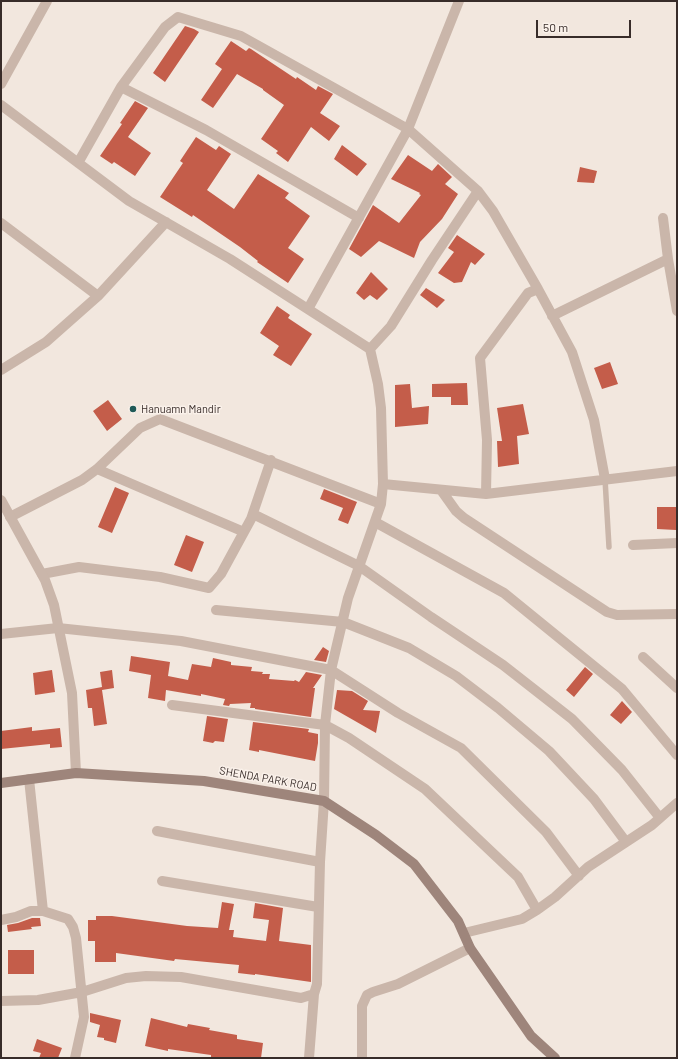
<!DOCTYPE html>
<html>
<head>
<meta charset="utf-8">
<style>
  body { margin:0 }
  #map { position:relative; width:678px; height:1059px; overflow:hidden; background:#f2e7de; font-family:Barlow,sans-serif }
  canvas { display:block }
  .frame { position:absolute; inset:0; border:2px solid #382c29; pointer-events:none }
  .scale { position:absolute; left:536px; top:20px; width:95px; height:18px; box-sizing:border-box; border:2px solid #382c29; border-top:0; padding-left:5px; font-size:12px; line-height:14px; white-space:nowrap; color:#382c29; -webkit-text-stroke:3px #faf1ea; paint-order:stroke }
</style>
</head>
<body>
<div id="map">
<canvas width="678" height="1059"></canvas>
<div class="frame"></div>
<div class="scale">50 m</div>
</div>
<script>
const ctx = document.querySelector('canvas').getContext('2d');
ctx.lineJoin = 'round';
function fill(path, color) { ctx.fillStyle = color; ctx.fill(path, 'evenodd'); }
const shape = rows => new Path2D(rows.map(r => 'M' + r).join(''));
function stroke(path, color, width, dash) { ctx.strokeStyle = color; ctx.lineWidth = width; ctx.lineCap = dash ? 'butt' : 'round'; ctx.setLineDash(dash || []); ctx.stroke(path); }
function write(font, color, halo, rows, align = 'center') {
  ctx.font = font + ' Barlow,sans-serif'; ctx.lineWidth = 3; ctx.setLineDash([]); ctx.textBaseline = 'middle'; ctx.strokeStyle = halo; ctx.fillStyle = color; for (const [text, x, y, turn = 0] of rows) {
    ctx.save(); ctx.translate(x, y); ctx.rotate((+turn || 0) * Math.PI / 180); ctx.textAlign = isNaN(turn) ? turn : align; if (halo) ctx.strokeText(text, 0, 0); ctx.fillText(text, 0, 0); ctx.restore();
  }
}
fill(shape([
  [185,26,194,29,199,32,165,82,153,73],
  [231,41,246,51,249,48,251,49,296,79,297,77,316,90,318,86,333,94,320,113,340,126,329,141,311,127,288,162,276,153,278,151,261,139,284,105,263,90,263,89,237,74,213,108,201,100,222,69,215,64],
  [135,101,148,108,128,137,151,153,135,176,114,162,112,164,100,156,122,124,120,123],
  [196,137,216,150,219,146,231,154,207,190,234,209,258,174,289,193,285,198,310,216,288,248,304,259,288,283,257,262,258,261,240,247,193,215,192,217,160,197,183,163,180,161],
  [342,145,367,164,357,176,334,159],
  [408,155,432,171,438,164,452,177,445,184,458,194,442,219,420,242,414,258,379,241,361,257,349,249,373,205,399,223,421,195,419,194,420,193,391,179],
  [580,167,597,171,594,183,577,182],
  [457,235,485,254,475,265,471,262,462,282,454,283,438,273,454,252,448,248],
  [371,272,388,289,377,300,370,295,364,300,356,293],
  [426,288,445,300,437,308,420,295],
  [277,306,290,315,288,318,312,334,291,366,273,355,279,346,260,333],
  [610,362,618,384,602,389,594,368],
  [467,383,468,405,451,405,451,397,432,397,432,384],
  [410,384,412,408,429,406,428,424,395,427,395,385],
  [108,400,122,419,107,431,93,411],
  [523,404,529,434,517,436,519,464,498,467,497,441,502,441,497,408],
  [115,487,129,493,112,533,98,527],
  [324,489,357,502,348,524,338,520,343,508,320,499],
  [657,507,677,507,676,530,657,529],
  [186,535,204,542,192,572,174,565],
  [323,647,329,651,326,662,314,660],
  [131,656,170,662,168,676,188,680,192,664,211,667,213,658,231,662,231,665,252,667,251,671,263,672,262,674,270,674,269,679,294,681,295,680,299,682,306,672,322,675,313,688,315,688,311,717,255,709,255,708,250,708,251,703,230,704,229,706,223,705,225,699,201,694,201,696,166,690,165,701,148,698,151,675,129,671],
  [585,667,593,674,574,697,566,690],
  [52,670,55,692,35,695,33,673],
  [112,670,114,688,102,690,107,724,94,726,92,708,88,708,86,690,102,687,100,672],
  [337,690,352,691,368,701,363,710,380,711,376,733,334,709],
  [622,701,632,712,621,724,610,715],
  [207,716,228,719,224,742,215,741,213,743,203,741],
  [253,722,309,729,308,732,318,734,318,743,315,761,259,750,259,752,249,750],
  [32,727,32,731,60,728,62,747,50,748,50,744,1,749,1,731],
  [222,902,234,904,229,930,234,930,233,937,266,941,269,920,253,918,255,903,283,908,279,941,311,945,311,982,255,974,255,975,238,973,239,965,175,959,174,961,116,953,116,962,95,962,95,941,88,941,88,920,96,920,96,916,112,916,187,926,218,928],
  [32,918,40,918,41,926,31,927,32,929,8,932,7,925,18,923],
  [8,950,34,950,34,974,8,974],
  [90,1013,121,1020,116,1043,104,1040,104,1038,97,1037,100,1025,90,1022],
  [151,1018,187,1027,188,1024,210,1028,209,1030,237,1035,237,1039,263,1043,261,1058,211,1058,211,1055,168,1049,168,1051,145,1046],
  [37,1039,62,1048,58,1058,39,1058,41,1053,33,1051]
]), '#c45d4a');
stroke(shape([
  [605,479,609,547]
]), '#cab6aa', 5.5);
stroke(shape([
  [1,84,47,1],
  [121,87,206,130,359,218],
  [1,105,129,201,230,259,370,349,378,384,381,408,383,484,381,504,348,598,331,670,325,725,324,801,320,862,317,984,314,994,309,1058],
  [78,163,121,87,165,27,178,17,241,36,408,129,478,191,493,211,538,289,572,352,594,420,605,479],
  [663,218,668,259,677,311],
  [1,223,98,296],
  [308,309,408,129,459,1],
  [552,316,668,259],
  [370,349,391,326,432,260,478,191],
  [1,370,46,342,98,296,166,222],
  [97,469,244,532],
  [383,484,486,494,677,471],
  [441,490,456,511,464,518,607,612,617,615,677,614],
  [486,494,487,440,480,358,528,293,538,289],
  [253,514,359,566,431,617,503,665,572,719,622,770,660,818],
  [10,517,82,480,97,469,140,428,160,419,381,504],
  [375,522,504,593,622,689,677,755],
  [633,545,677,543],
  [42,574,79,567,160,577,209,588,221,574,251,519,271,460],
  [216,610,343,622,409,648,456,676,498,708,549,751,594,799,626,842],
  [1,634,58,628,181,641,331,670,398,713,461,748,546,832,579,876],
  [643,657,677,688],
  [172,705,325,725,349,738,425,789,518,877,537,910],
  [29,779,43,911],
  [157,831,320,862],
  [162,881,318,907],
  [1,920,16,917,31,911,43,911,68,919,73,927,76,938,84,1017,75,1058],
  [464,933,522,919,537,910,555,897,588,867,652,825,677,803],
  [1,1001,38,1000,82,992,126,978,146,976,181,977,301,998,314,994],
  [362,1058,362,1006,367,995,373,992,398,984,470,948]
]), '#cab6aa', 10);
stroke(shape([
  [1,500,45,580,54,605,72,693,76,773]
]), '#cab6aa', 10);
stroke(shape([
  [1,783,76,773,204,781,324,801,376,835,414,864,458,921,470,948,531,1036,555,1058]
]), '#9e857b', 10);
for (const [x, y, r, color] of [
  [133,409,4,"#1f5957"]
]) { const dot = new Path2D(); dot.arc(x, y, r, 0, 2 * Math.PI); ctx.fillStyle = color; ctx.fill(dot); stroke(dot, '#faf1ea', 1.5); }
write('11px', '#382c29', '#faf1ea', [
  ["Hanuamn Mandir",141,409]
], 'left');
write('11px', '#382c29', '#faf1ea', [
  ["SHENDA PARK ROAD",268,779,10]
]);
</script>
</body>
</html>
